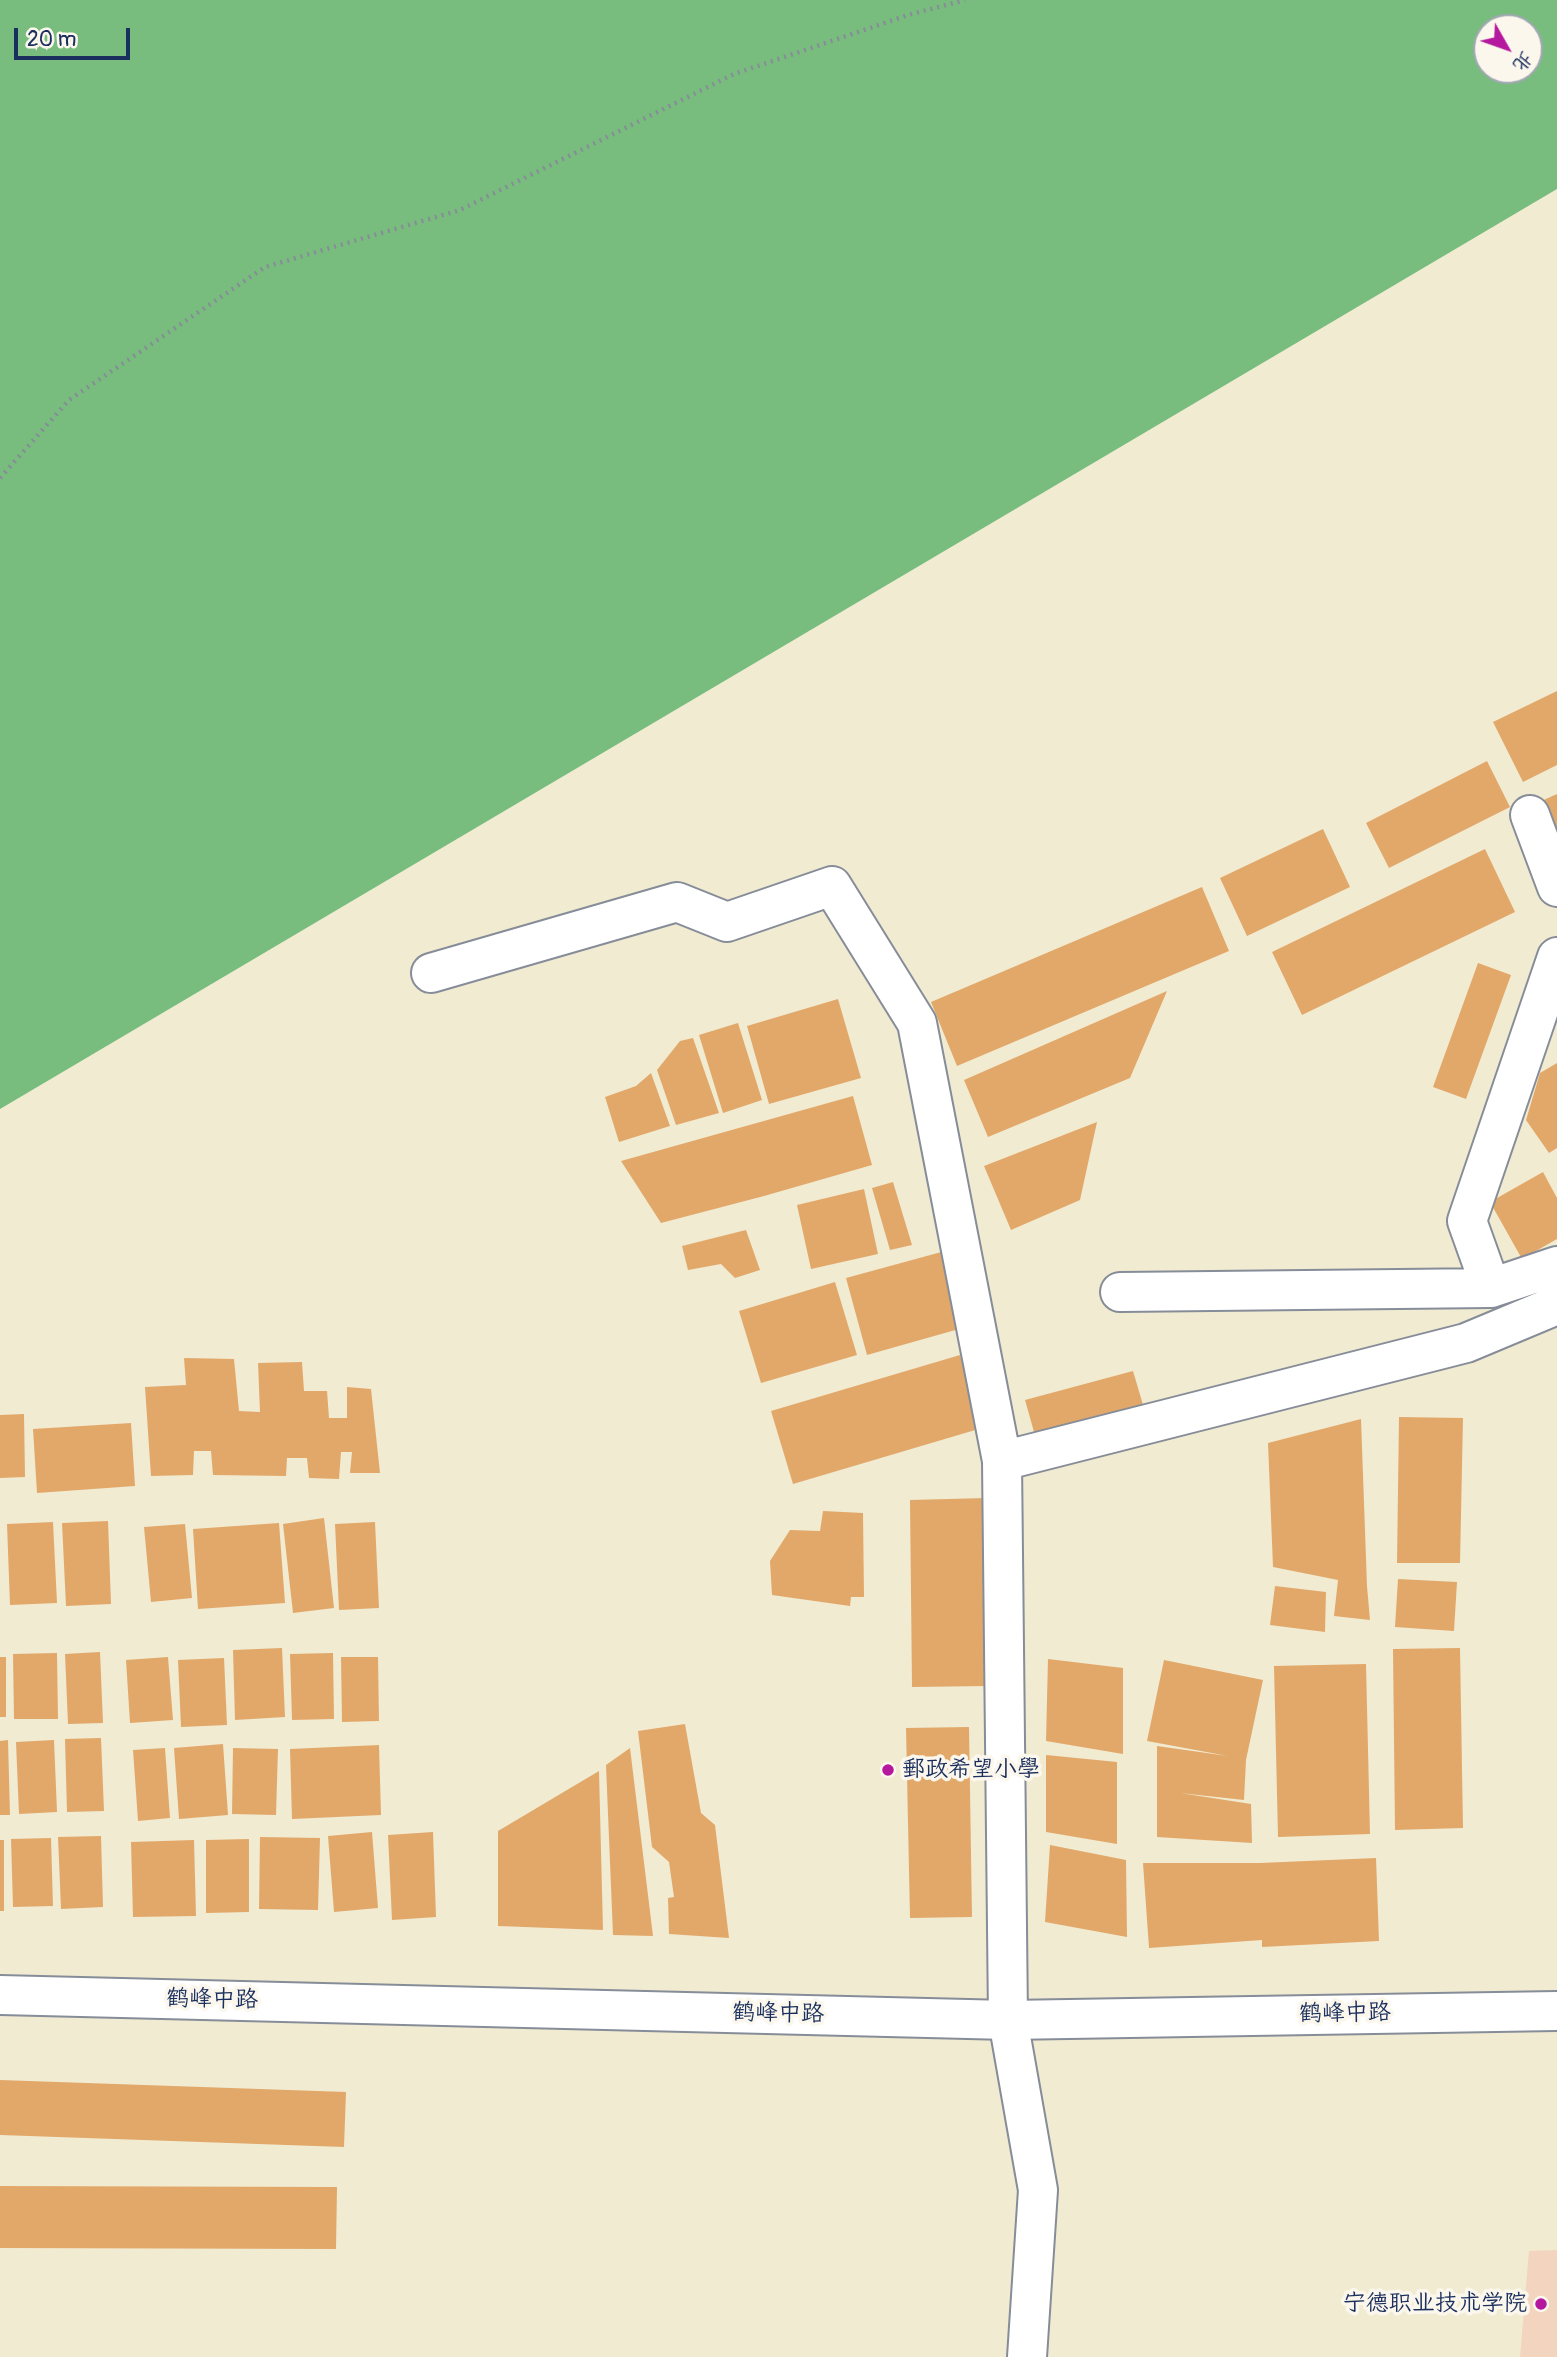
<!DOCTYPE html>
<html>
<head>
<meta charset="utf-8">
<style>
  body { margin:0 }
  #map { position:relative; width:1557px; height:2357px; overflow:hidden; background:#f1ebd2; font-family:Pangolin,"LXGW WenKai TC",sans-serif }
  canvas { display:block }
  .north { position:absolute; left:1473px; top:14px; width:70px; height:70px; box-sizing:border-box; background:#fbf7ec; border:2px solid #a1a7b3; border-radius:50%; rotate:130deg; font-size:19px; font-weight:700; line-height:28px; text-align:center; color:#1b2f5e }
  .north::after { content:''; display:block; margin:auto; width:24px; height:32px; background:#b5179e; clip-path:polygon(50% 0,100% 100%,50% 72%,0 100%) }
  .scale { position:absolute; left:14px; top:28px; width:116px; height:32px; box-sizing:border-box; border:4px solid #1b2f5e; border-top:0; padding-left:9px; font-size:21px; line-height:24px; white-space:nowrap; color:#1b2f5e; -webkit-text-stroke:5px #fbf7ec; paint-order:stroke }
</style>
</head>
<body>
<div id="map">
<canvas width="1557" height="2357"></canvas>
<div class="north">北</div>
<div class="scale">20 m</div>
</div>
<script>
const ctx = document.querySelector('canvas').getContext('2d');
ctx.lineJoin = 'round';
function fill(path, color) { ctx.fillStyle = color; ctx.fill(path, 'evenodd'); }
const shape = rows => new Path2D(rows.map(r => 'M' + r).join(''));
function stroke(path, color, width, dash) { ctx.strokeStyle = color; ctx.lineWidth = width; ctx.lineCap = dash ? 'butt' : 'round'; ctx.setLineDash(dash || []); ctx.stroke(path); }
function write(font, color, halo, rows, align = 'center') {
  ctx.font = font + ' Pangolin,"LXGW WenKai TC",sans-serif'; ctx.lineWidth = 7; ctx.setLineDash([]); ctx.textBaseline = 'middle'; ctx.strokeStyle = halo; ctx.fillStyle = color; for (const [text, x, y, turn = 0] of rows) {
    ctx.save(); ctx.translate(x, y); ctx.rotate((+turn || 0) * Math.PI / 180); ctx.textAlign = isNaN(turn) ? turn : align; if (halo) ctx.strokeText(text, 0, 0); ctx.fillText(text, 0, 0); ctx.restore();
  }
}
fill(shape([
  [1557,2250,1557,2357,1520,2357,1529,2251]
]), '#f3d4bf');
fill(shape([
  [0,0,1557,0,1557,189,0,1109],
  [1487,28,1529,28,1529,70,1487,70]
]), '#78bc7e');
fill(shape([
  [1557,691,1557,765,1523,782,1493,722],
  [1487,761,1510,807,1389,868,1366,823],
  [1557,794,1557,844,1537,803],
  [1323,829,1350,887,1247,936,1220,878],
  [1485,849,1515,912,1302,1015,1272,952],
  [1202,887,1229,951,957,1066,931,1002],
  [1478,963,1511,975,1466,1099,1433,1087],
  [1167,991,1130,1078,988,1137,964,1080],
  [838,999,861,1078,769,1104,747,1026],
  [738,1023,762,1100,723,1113,699,1035],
  [693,1038,719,1113,676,1125,657,1070,680,1041],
  [1557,1063,1557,1148,1549,1153,1526,1120,1540,1073],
  [651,1073,670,1126,619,1142,605,1097,636,1086],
  [853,1096,872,1165,764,1196,661,1223,621,1161],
  [1097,1122,1080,1200,1011,1230,984,1166],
  [1543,1172,1557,1198,1557,1239,1522,1259,1490,1202],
  [893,1182,912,1245,890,1250,872,1188],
  [864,1189,878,1254,811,1269,797,1205],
  [746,1230,760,1270,735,1278,721,1264,688,1270,682,1246],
  [945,1251,966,1327,867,1355,846,1278],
  [835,1282,857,1355,761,1383,739,1311],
  [960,1355,982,1428,793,1484,771,1411],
  [184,1358,234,1359,239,1411,260,1412,258,1363,302,1362,304,1391,327,1391,329,1418,347,1418,347,1387,371,1389,380,1473,350,1473,352,1452,341,1452,339,1479,309,1478,307,1458,287,1458,286,1476,213,1475,211,1451,194,1451,193,1475,151,1476,145,1387,186,1385],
  [1133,1371,1144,1408,1036,1439,1025,1400],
  [24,1414,25,1477,0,1478,0,1415],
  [1399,1417,1463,1418,1460,1563,1397,1563],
  [1361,1419,1367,1586,1370,1620,1334,1616,1338,1580,1273,1567,1268,1443],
  [131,1423,135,1486,37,1493,33,1429],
  [986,1498,987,1686,912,1687,910,1500],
  [823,1511,863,1513,864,1597,851,1597,850,1606,772,1595,770,1561,790,1530,820,1531],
  [324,1518,334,1608,293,1613,283,1524],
  [108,1521,111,1604,66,1606,62,1523],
  [53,1522,57,1603,10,1605,7,1524],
  [375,1522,379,1608,339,1610,335,1524],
  [279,1523,285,1603,198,1609,193,1529],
  [185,1524,192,1598,151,1602,144,1527],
  [1398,1579,1457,1582,1454,1631,1395,1627],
  [1275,1586,1326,1592,1325,1632,1270,1625],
  [282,1648,285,1717,235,1720,233,1650],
  [1460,1648,1463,1828,1395,1830,1393,1649],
  [100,1652,103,1723,68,1724,65,1654],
  [57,1653,58,1719,14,1719,13,1654],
  [333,1653,334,1719,292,1720,290,1654],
  [0,1657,6,1657,6,1717,0,1717],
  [168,1657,173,1720,130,1723,126,1660],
  [341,1657,378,1657,379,1721,342,1722],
  [224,1658,227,1725,181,1727,178,1660],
  [1048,1659,1123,1668,1123,1754,1046,1741],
  [1164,1660,1263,1680,1246,1760,1244,1800,1180,1793,1251,1804,1252,1843,1157,1837,1157,1746,1228,1756,1147,1741],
  [1366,1664,1370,1834,1278,1837,1274,1666],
  [685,1724,701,1813,715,1825,729,1938,669,1934,668,1898,674,1897,669,1862,652,1847,638,1731],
  [969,1727,972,1917,910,1918,906,1728],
  [101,1738,104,1811,67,1812,65,1739],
  [8,1740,10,1815,0,1815,0,1741],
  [54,1740,57,1812,19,1814,16,1742],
  [223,1744,228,1815,179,1819,174,1748],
  [379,1745,381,1815,292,1819,290,1749],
  [165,1748,170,1818,138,1821,133,1750],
  [233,1748,278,1749,276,1815,232,1814],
  [630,1748,653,1936,613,1935,606,1765],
  [1046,1755,1117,1762,1117,1844,1046,1832],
  [599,1771,603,1930,498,1926,498,1831],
  [372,1832,378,1908,334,1912,328,1836],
  [433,1832,436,1917,392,1920,388,1835],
  [101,1836,103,1907,61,1909,58,1837],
  [260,1837,320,1838,318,1910,259,1909],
  [51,1838,53,1906,13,1907,11,1839],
  [249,1839,249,1912,206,1913,206,1840],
  [0,1840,4,1840,4,1911,0,1911],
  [194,1840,196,1916,133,1917,131,1842],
  [1050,1845,1126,1860,1127,1937,1045,1922],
  [1376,1858,1379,1941,1262,1947,1262,1940,1149,1948,1143,1863,1260,1863],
  [0,2080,346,2092,344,2147,0,2135],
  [0,2186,337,2187,336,2249,0,2248]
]), '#e2a86a');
const minor = shape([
  [1530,815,1557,887],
  [431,973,677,902,727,922,832,886,917,1023,1002,1461,1008,2020,1038,2190,1027,2357],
  [1491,1288,1467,1221,1557,957],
  [1120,1292,1491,1288,1557,1266],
  [1002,1461,1466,1343,1557,1305]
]);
const tertiary = shape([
  [0,1995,1008,2020,1557,2011]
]);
stroke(minor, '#868d98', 42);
stroke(tertiary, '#868d98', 42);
stroke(shape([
  [0,478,69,400,265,267,460,210,734,74,908,15,965,0]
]), '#868d98', 4.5, [2, 5]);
stroke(minor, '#fff', 38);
stroke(tertiary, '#fff', 38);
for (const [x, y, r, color] of [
  [888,1770,7,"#b5179e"],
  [1541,2304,7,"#b5179e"]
]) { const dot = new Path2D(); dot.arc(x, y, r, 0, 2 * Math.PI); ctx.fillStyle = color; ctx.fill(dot); stroke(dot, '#fbf7ec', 2.5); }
write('23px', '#1b2f5e', '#fbf7ec', [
  ["郵政希望小學",902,1770],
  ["宁德职业技术学院",1527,2304,"right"]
], 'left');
write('23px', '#1b2f5e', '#fbf7ec', [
  ["鹤峰中路",212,2000,1],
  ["鹤峰中路",778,2014,1],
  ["鹤峰中路",1345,2014,-1]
]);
</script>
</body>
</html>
